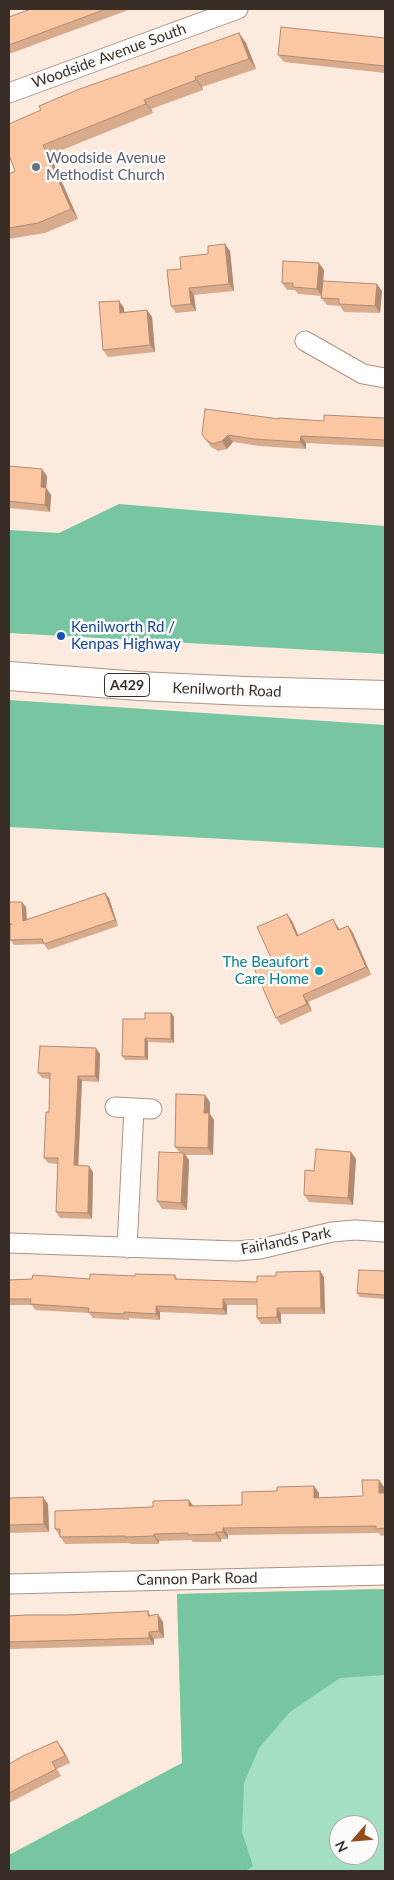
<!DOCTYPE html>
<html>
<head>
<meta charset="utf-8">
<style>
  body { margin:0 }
  #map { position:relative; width:394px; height:1880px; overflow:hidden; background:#fceade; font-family:Lato,sans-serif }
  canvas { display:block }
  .frame { position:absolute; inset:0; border:10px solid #392e26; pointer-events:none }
  .north { position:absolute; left:329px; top:1815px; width:50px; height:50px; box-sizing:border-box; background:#fbfbfb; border:1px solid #ada9a6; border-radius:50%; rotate:243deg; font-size:14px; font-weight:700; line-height:20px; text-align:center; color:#392e26 }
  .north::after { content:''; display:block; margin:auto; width:18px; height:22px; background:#904d1d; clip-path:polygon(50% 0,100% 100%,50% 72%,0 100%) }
</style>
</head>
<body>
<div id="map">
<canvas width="394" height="1880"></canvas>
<div class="frame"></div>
<div class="north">N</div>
</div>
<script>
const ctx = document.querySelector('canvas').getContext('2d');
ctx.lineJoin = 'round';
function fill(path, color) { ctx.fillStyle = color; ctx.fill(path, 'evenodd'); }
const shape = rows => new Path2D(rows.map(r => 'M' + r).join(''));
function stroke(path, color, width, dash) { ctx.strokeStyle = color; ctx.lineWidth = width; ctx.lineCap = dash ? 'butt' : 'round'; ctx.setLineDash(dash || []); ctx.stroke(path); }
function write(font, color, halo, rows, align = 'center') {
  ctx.font = font + ' Lato,sans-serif'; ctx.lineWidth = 5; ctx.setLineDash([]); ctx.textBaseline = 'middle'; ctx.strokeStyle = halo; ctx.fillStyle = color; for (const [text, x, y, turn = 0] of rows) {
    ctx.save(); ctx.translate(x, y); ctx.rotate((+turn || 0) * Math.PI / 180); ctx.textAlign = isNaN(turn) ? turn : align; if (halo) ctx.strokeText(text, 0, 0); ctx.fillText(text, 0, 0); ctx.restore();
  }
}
fill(shape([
  [385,1589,385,1871,9,1871,9,1855,182,1763,177,1594],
  [339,1825,369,1825,369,1855,339,1855]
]), '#a5dfc2');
fill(shape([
  [119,504,385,526,385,654,9,633,9,530,59,533],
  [9,700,385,725,385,848,9,827],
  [385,1589,385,1675,340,1678,290,1712,259,1748,244,1783,242,1832,253,1866,245,1871,9,1871,9,1855,182,1763,177,1594]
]), '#77c6a1');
const minor = shape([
  [9,93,238,9],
  [305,341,363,374,385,378],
  [115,1107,152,1109],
  [9,1243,236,1251,260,1249,332,1232,355,1230,385,1232],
  [127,1248,134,1108],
  [9,1584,385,1575]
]);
const primary = shape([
  [9,676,139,686,245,691,385,695]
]);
stroke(minor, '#ae9280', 21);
stroke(primary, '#ae9280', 30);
stroke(minor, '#fff', 19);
stroke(primary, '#fff', 28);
fill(shape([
  [31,9,131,9,9,54,9,17],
  [239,33,246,43,256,69,202,87,203,90,151,109,153,113,50,155,78,219,45,233,9,239,9,174,15,171,9,155],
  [385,38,385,73,284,62,278,55],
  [230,251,234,291,194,295,196,311,176,313,171,306,181,269],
  [324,270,323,281,382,291,380,313,344,312,340,306,327,305,321,298,322,296,298,294,295,290,287,290,282,283],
  [119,301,124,308,124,312,147,310,152,317,155,352,108,357,103,350],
  [385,418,385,447,306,443,306,449,259,446,233,442,227,449,218,451,211,447,206,440,279,419,324,421],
  [9,466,47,476,46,487,51,495,50,512,9,508],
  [109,898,118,926,48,950,44,944,14,945,10,940,10,930,9,930,9,902,26,907,27,919],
  [292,921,298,935,338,927,340,930,348,926,353,933,371,975,308,1002,312,1011,281,1025,276,1018,272,960],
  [171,1013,174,1017,174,1043,148,1042,148,1060,125,1060,122,1056,145,1019],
  [100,1054,99,1082,82,1081,78,1165,93,1172,92,1219,60,1218,56,1212,58,1164,48,1163,44,1158,49,1112,50,1079,42,1078,38,1073],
  [210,1102,210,1114,214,1120,213,1155,185,1155,189,1160,187,1210,162,1209,157,1201,180,1153,175,1147],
  [351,1152,356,1159,353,1205,309,1202,304,1195,314,1171],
  [320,1271,324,1277,325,1314,281,1314,281,1324,261,1324,257,1318,257,1305,227,1305,227,1315,160,1312,160,1320,129,1318,129,1320,93,1318,89,1313,35,1310,32,1305,9,1305,9,1280,90,1279,135,1276,175,1275,178,1280,257,1282,276,1276],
  [385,1271,385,1300,385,1299,360,1297,357,1293],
  [379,1480,384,1487,384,1493,385,1493,385,1535,381,1536,379,1533,228,1535,228,1539,221,1539,221,1542,193,1542,191,1540,159,1541,159,1544,130,1544,130,1543,65,1544,55,1529,193,1506,242,1505,277,1491,314,1486,319,1493,319,1498,363,1496],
  [9,1498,48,1504,49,1532,9,1533],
  [148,1611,151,1616,163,1622,164,1638,154,1639,154,1645,9,1649,9,1616,67,1615],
  [62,1748,70,1763,57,1769,61,1776,9,1803,9,1764]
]), '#d8ab8c');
fill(shape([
  [239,33,246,43,256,69,249,59],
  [195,77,202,87,203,90,196,80],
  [144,100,151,109,153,113,146,104],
  [43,145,50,155,78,219,71,209],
  [225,244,230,251,234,291,229,284],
  [319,263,324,270,322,296,317,289],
  [377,284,382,291,380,313,375,306],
  [189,288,194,295,196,311,191,304],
  [119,301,124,308,125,320,120,313],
  [147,310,152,317,155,352,150,345],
  [228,435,233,442,227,449,222,441],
  [301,436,306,443,306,449,300,442],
  [42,469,47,476,46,494,41,487],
  [46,488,51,495,50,512,45,505],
  [105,893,109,898,118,926,115,920],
  [22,902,26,907,27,926,23,921],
  [287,914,292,921,302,943,297,936],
  [333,919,338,927,343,938,338,930],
  [348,926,353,933,371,975,366,967],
  [303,995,308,1002,312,1011,307,1004],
  [171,1013,174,1017,174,1043,171,1039],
  [145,1038,148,1042,148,1060,145,1057],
  [96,1048,100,1054,99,1082,95,1076],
  [78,1076,82,1081,78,1171,74,1165],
  [205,1095,210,1102,210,1114,214,1120,213,1155,208,1148,204,1113],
  [351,1152,356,1159,353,1205,348,1198],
  [184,1153,189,1160,187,1210,181,1203],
  [89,1166,93,1172,92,1219,88,1213],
  [320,1271,324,1277,325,1314,321,1308],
  [223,1299,227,1305,227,1315,223,1309],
  [156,1306,160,1312,160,1320,156,1314],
  [277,1308,281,1314,281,1324,277,1317],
  [379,1480,384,1487,384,1500,379,1493],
  [314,1486,319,1493,319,1505,314,1498],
  [43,1497,48,1504,49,1532,44,1524],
  [189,1500,194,1507,189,1506],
  [223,1528,228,1535,228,1539,223,1532],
  [216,1532,221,1539,221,1542,216,1534],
  [154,1534,159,1541,159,1544,154,1536],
  [158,1614,163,1622,164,1638,159,1631],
  [149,1632,154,1639,154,1645,149,1638],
  [57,1741,62,1748,70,1763,65,1756]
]), '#b08b72');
const building = shape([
  [31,9,106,9,9,45,9,17,31,9],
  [281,27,385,38,385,66,278,55,281,27],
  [239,33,249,59,195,77,196,80,144,100,146,104,43,145,71,209,38,223,9,228,9,174,15,171,9,155,9,124,41,110,39,106,77,90,239,33],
  [225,244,229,284,189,288,191,304,171,306,167,270,181,269,180,257,208,254,208,246,225,244],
  [283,261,319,263,317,289,293,287,293,283,282,283,283,261],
  [323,281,377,284,375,306,339,304,339,299,321,298,323,281],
  [119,301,120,313,147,310,150,345,103,350,99,302,119,301],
  [205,409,279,419,279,418,324,421,324,415,385,418,385,440,301,436,300,442,254,439,228,435,222,441,213,444,206,440,202,434,205,409],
  [9,466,42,469,41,487,46,488,45,505,9,501,9,466],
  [105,893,115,920,44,944,42,939,10,940,10,925,12,924,9,924,9,902,22,902,23,921,105,893],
  [287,914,297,936,333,919,338,930,348,926,366,967,303,995,307,1004,276,1018,254,968,272,960,257,927,287,914],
  [145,1013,171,1013,171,1039,145,1038,145,1057,122,1056,123,1019,145,1019,145,1013],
  [40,1046,96,1048,95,1076,78,1076,74,1165,89,1166,88,1213,56,1212,58,1158,44,1158,46,1112,49,1112,50,1073,38,1073,40,1046],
  [176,1094,205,1095,204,1113,209,1113,208,1148,175,1147,176,1094],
  [316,1149,351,1152,348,1198,304,1195,305,1170,314,1171,316,1149],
  [159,1152,184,1153,181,1203,157,1201,159,1152],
  [359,1270,385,1271,385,1300,385,1295,357,1293,359,1270],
  [320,1271,321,1308,277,1308,277,1317,257,1318,257,1299,223,1299,223,1309,156,1306,156,1314,124,1312,124,1314,88,1312,89,1308,30,1304,31,1299,9,1299,9,1280,32,1279,33,1275,90,1279,90,1274,135,1276,135,1274,175,1275,175,1279,257,1282,257,1276,276,1276,276,1272,320,1271],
  [362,1480,379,1480,379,1493,385,1493,385,1528,376,1529,376,1526,223,1528,223,1532,216,1532,216,1534,188,1535,188,1533,154,1534,154,1536,125,1537,125,1536,60,1537,60,1529,55,1529,55,1511,153,1507,153,1501,189,1500,189,1506,242,1505,242,1492,277,1491,277,1487,314,1486,314,1498,363,1496,362,1480],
  [43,1497,44,1524,9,1525,9,1498,43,1497],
  [148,1611,148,1616,158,1614,159,1631,149,1632,149,1638,9,1642,9,1616,27,1615,67,1615,148,1611],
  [57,1741,65,1756,52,1762,56,1769,9,1793,9,1764,23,1756,57,1741]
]);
fill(building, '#fbc7a3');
stroke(building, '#b08b72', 1);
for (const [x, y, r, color] of [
  [36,167,5,"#6b7280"],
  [61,636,5,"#1a4fb4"],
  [319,971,5,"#0f9aa8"]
]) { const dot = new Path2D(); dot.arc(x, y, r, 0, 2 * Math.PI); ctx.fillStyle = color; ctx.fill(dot); stroke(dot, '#fbfbfb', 2); }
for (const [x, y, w] of [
  [127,685,45]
]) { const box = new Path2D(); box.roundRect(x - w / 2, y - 11.5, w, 23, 4); ctx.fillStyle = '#fbfbfb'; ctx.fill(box); stroke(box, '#392e26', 1); }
write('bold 14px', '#392e26', null, [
  ["A429",127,685]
]);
write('15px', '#392e26', '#fbfbfb', [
  ["Woodside Avenue South",109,56,-20],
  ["Kenilworth Road",227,690,2],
  ["Fairlands Park",286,1241,-11],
  ["Cannon Park Road",197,1579,-1]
]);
write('15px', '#5b616d', '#fbfbfb', [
  ["Woodside Avenue",46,158],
  ["Methodist Church",46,175]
], 'left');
write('15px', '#164399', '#fbfbfb', [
  ["Kenilworth Rd /",71,627],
  ["Kenpas Highway",71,644]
], 'left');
write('15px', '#0d838f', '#fbfbfb', [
  ["The Beaufort",309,962],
  ["Care Home",309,979]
], 'right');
</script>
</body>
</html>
